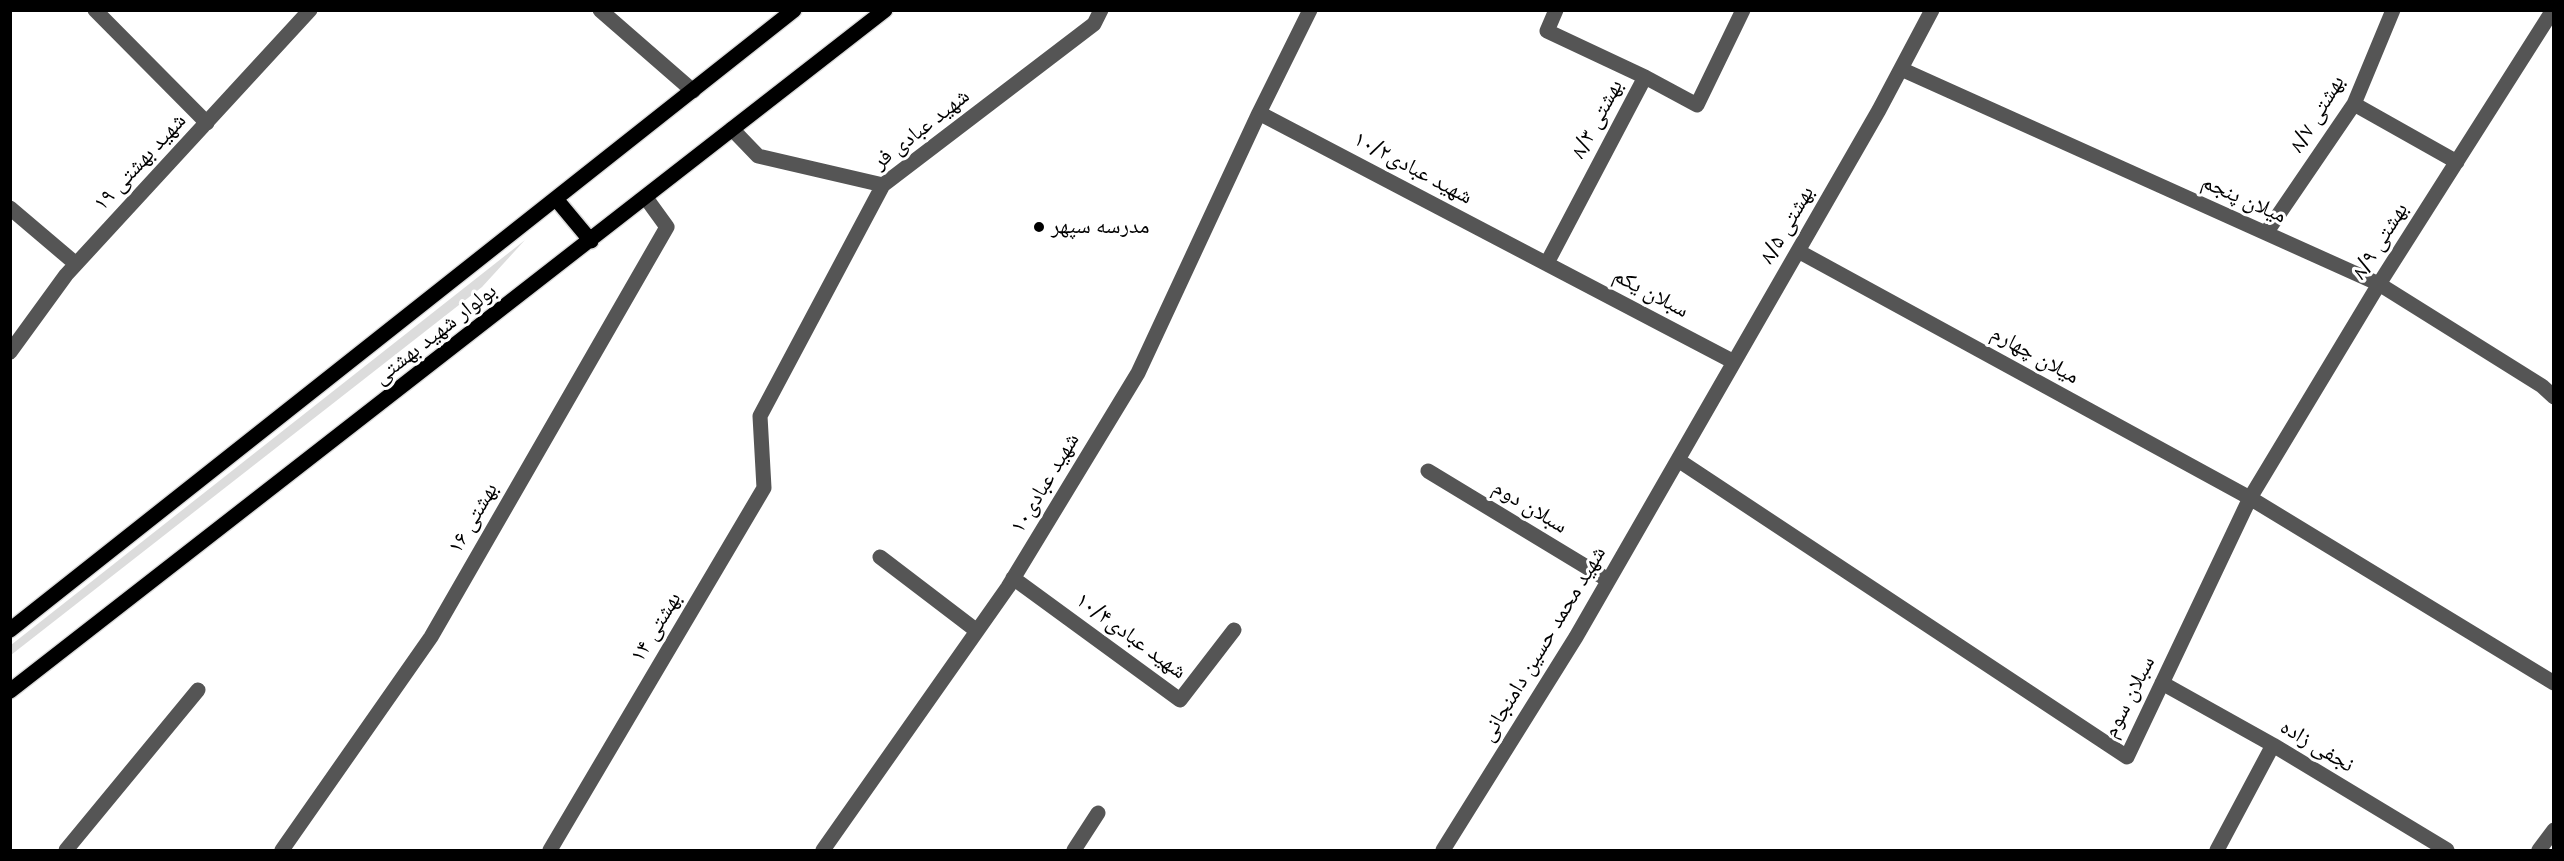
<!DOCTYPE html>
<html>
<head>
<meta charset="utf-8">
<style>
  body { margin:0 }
  #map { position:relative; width:2564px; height:861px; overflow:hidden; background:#fff; font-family:Figtree,sans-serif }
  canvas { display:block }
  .frame { position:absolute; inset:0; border:12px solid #000; pointer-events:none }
</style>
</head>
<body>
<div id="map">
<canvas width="2564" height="861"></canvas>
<div class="frame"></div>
</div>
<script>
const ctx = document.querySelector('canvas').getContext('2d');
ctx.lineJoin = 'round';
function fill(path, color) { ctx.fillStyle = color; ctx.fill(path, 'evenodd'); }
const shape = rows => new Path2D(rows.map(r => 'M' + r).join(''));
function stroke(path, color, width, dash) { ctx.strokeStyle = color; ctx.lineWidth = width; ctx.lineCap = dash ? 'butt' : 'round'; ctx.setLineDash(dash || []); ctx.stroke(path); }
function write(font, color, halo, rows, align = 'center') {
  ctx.font = font + ' Figtree,"Noto Naskh Arabic",sans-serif'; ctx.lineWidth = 6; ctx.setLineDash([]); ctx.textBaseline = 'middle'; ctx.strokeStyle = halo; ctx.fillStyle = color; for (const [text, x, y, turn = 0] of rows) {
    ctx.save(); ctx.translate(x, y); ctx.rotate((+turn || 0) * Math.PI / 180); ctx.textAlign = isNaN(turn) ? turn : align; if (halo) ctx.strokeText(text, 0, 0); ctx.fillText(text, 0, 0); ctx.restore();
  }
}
fill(shape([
  [525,240,482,287,11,655,11,645]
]), '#dcdcdc');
const major = shape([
  [556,199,591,241],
  [10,630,794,10],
  [10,691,885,10]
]);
stroke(major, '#dbdbdb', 18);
stroke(shape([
  [95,10,207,123],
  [600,10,693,91],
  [1556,10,1547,31,1645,77],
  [1901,69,2379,284,2542,386,2554,397],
  [2354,104,2457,162],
  [1259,113,1734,362],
  [732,129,758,156,883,185],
  [10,208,76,264],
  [2266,233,2354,104,2393,10],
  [1798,251,2250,498,2554,683],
  [1547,263,1645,77,1697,105,1743,10],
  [10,352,66,275,310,10],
  [1678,460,2127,757,2250,498,2379,284,2553,10],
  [1428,471,1608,580],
  [880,557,977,631],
  [1013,578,1180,700,1234,630],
  [2162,683,2273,745,2447,850],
  [66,850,198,690],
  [282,850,431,637,667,227,646,198],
  [550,850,764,488,760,416,883,185,1094,24,1101,10],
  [823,850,1008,587,1138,373,1259,113,1310,10],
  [1074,850,1098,813],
  [1443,850,1576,637,1879,110,1932,10],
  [2217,850,2273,745],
  [2539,850,2554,830]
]), '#555', 15);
stroke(major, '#000', 15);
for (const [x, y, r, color] of [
  [1039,227,6,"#000"]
]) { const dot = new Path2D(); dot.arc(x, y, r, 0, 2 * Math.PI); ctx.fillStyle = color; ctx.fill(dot); stroke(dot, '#fff', 2); }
write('22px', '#000', '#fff', [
  ["بهشتی ۸/۷",2317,114,-59],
  ["بهشتی ۸/۳",1597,119,-62],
  ["شهید عبادی فر",921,129,-38],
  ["شهید بهشتی ۱۹",140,162,-47],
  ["شهید عبادی۱۰/۲",1413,168,28],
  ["میلان پنجم",2244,199,24],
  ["بهشتی ۸/۵",1787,225,-60],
  ["بهشتی ۸/۹",2380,241,-58],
  ["سبلان یکم",1651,293,28],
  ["بولوار شهید بهشتی",435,334,-38],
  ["میلان چهارم",2035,355,29],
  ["شهید عبادی۱۰",1045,483,-59],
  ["سبلان دوم",1530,507,31],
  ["بهشتی ۱۶",473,518,-60],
  ["بهشتی ۱۴",656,627,-59],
  ["شهید عبادی۱۰/۴",1131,636,36],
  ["شهید محمد حسین دامنجانی",1543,644,-59],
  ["سبلان سوم",2129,697,-63],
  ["نجفی زاده",2317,746,31]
]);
write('22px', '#000', '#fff', [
  ["مدرسه سپهر",1051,227]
], 'left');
</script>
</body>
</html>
